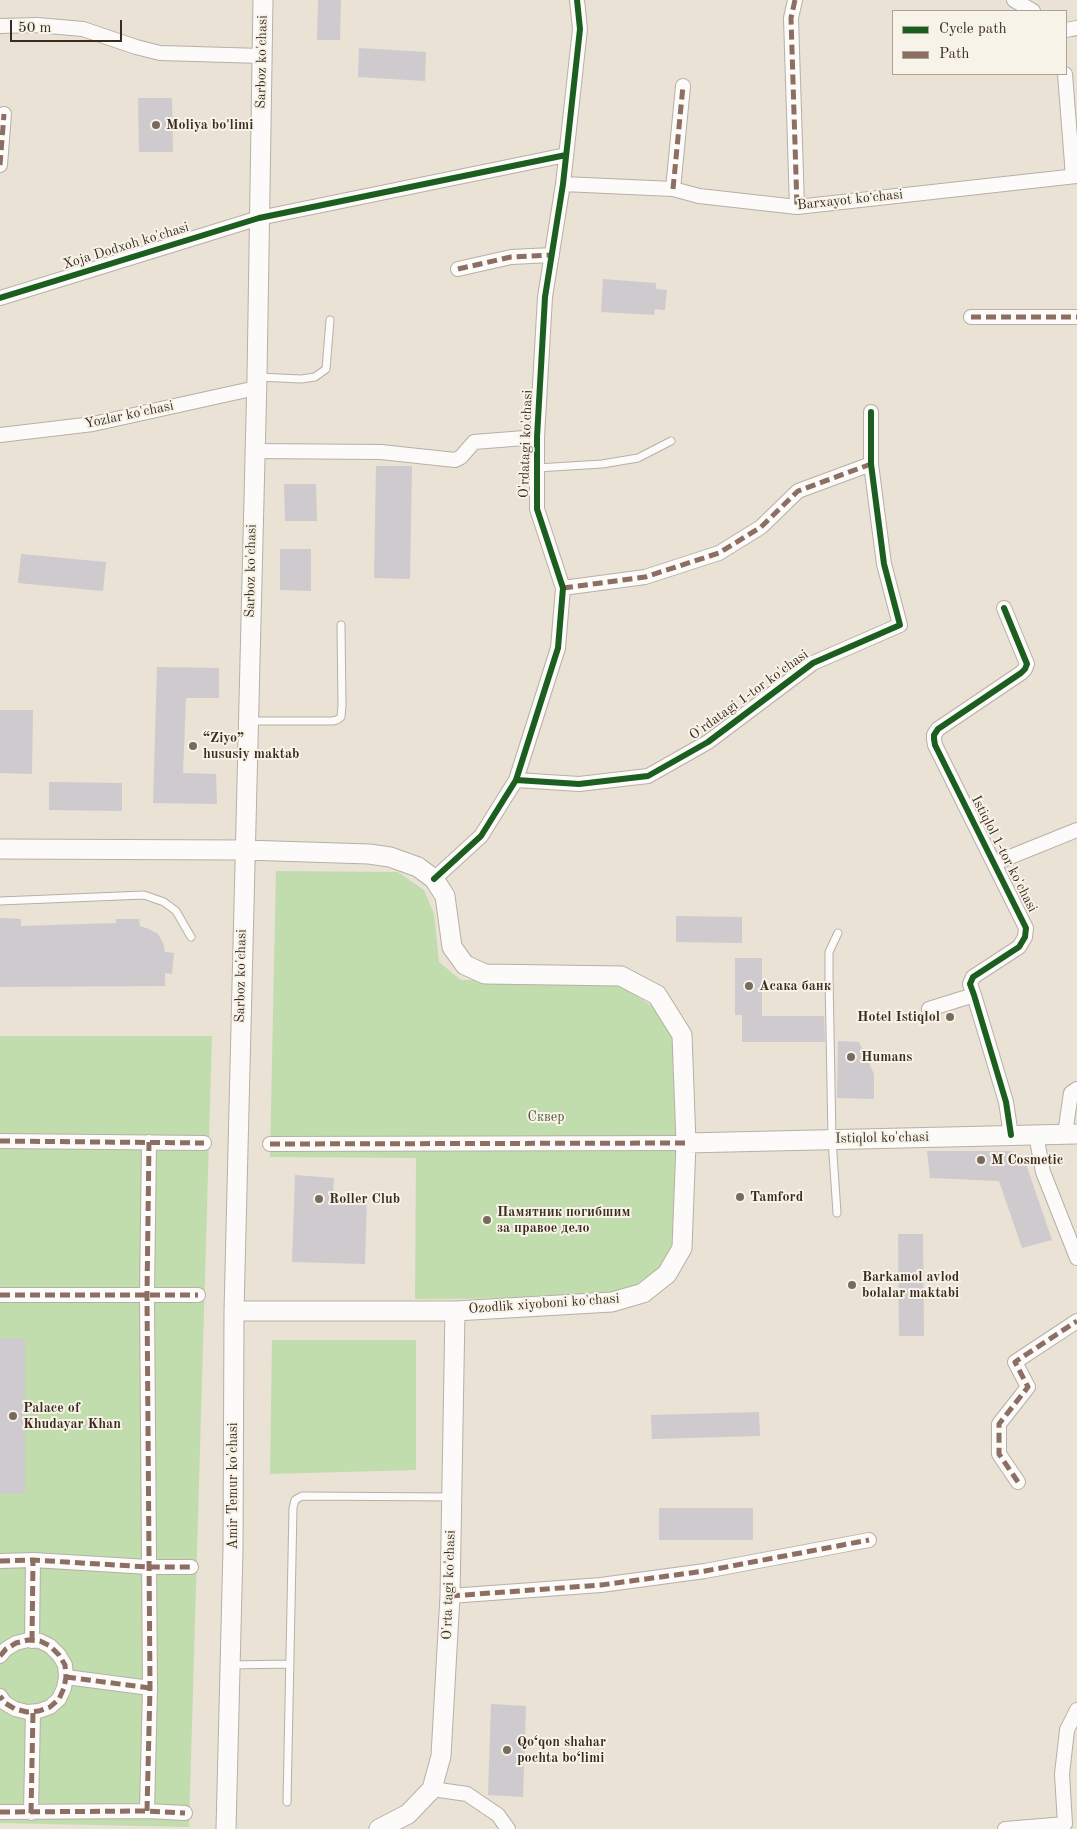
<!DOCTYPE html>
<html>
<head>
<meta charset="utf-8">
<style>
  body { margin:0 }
  #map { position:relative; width:1077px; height:1829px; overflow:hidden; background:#e9e2d5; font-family:"Old Standard TT",serif }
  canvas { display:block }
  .legend { position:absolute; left:892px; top:10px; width:175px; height:65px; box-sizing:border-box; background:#f7f3e8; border:1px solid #aca397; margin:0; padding:6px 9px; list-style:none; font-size:15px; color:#3b2a1e }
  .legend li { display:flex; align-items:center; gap:10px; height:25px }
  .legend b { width:25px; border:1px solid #aca397 }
  .scale { position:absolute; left:10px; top:20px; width:112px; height:22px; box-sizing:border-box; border:2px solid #3b2a1e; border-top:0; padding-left:6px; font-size:15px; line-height:18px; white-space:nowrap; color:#3b2a1e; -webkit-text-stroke:4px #f7f3e8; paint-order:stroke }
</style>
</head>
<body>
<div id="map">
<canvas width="1077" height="1829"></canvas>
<ul class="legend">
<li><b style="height:6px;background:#1b5e20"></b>Cycle path</li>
<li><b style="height:6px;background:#8d6e63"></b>Path</li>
</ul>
<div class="scale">50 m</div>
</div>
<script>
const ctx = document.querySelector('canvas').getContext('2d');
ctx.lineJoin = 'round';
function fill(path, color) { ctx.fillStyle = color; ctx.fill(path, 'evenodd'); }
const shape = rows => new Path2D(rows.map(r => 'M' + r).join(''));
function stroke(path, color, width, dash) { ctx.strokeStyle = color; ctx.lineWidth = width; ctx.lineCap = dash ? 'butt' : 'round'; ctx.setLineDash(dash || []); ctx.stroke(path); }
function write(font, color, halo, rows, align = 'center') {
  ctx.font = font + ' "Old Standard TT",serif'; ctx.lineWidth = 4; ctx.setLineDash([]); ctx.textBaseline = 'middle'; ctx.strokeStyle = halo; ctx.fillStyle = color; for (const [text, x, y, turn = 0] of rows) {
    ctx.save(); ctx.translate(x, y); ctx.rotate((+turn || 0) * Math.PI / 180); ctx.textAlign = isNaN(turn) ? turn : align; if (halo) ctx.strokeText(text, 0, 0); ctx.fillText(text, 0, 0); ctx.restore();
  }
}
fill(shape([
  [276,871,398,872,424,890,434,914,439,962,461,980,614,980,664,1015,685,1067,677,1244,656,1279,607,1298,415,1299,416,1158,270,1157],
  [0,1036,212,1036,189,1827,0,1823],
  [272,1340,416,1340,416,1470,270,1474]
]), '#c1ddad');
fill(shape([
  [318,0,341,0,340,40,317,40],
  [359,48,426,52,425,81,358,77],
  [138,98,172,98,173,152,139,152],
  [603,279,656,283,656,289,667,290,665,310,655,309,654,315,601,312],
  [376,466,412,466,410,579,374,578],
  [284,484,316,484,317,521,285,521],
  [280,549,311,549,311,591,280,590],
  [21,554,106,562,103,591,18,583],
  [157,667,219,668,219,698,186,698,183,773,216,774,217,804,153,803],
  [0,710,33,710,32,774,0,773],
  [49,782,122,783,122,811,49,810],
  [676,916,742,917,742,943,676,942],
  [0,918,21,919,21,926,116,923,116,919,139,919,140,926,149,929,158,934,163,943,165,952,174,953,172,974,165,973,165,986,0,987],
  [735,958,762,958,762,1016,824,1016,825,1042,742,1042,742,1015,735,1015],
  [838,1041,859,1042,874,1074,874,1099,837,1098],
  [927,1151,1011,1151,1025,1161,1052,1240,1022,1248,999,1181,930,1178],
  [295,1175,334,1178,333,1194,367,1195,365,1264,292,1262],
  [898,1234,923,1234,924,1336,899,1336],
  [0,1338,25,1338,25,1494,0,1494],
  [759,1412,760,1436,652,1439,651,1415],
  [659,1508,753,1508,753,1540,659,1540],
  [491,1704,526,1706,523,1797,488,1795]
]), '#cfcacd');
const lane = shape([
  [258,377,301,379,315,377,326,369,330,320],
  [537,468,602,464,638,458,671,441],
  [249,721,332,721,337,720,341,717,342,705,341,625],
  [0,901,144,895,164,902,176,911,191,937],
  [837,1213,832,1139,829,977,829,952,838,933],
  [230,1665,290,1664],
  [287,1802,293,1508,295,1500,302,1496,451,1497]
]);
const street = shape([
  [795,0,791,18,797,207],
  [1014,0,1033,11],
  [0,26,37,25,83,29,136,47,160,53,262,56],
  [1066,30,1077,28],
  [1065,74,1073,176],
  [0,165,4,114],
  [563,184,673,189,699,196,797,207,1077,176],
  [673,189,683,86],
  [458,269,511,257,552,255],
  [0,298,259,218,566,155],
  [971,317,1077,317],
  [0,435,93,424,256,388],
  [255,451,381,452,455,460,461,457,474,442,537,437],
  [563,588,645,577,719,553,761,527,798,491,871,464],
  [1004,608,1027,664,1025,669,1021,673,938,729,934,735,934,739,935,745,1026,928,1025,937,1019,947,973,977,970,984,974,995,1006,1102,1011,1135],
  [516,780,579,784,648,776,708,742,813,663,900,625,884,564,871,464,871,412],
  [995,863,1077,830],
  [434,879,481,836,516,780,558,648,563,588,537,509,537,437,545,297,563,184,580,29,577,0],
  [929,1009,974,995],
  [1065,1134,1071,1093,1077,1089],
  [1036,1135,1043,1172,1077,1258],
  [0,1141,204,1143],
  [270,1144,686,1143],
  [0,1295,198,1295],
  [1018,1482,999,1454,999,1424,1028,1387,1015,1362,1077,1321],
  [0,1561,33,1560,149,1567,191,1567],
  [450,1596,601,1585,705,1571,869,1540],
  [32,1641,33,1560],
  [0,1656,6,1649,16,1643,28,1640,40,1641,50,1646,59,1655,65,1665,66,1677,64,1688,59,1699,50,1707,39,1711,27,1712,15,1709,5,1703,0,1696],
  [66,1677,150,1688],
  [432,1789,467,1794,498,1815,508,1829],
  [147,1811,150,1688,147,1296,149,1142],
  [0,1812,147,1811,185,1813],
  [31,1813,33,1712],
  [1005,1829,1065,1824,1062,1774,1067,1730,1077,1710]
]);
const secondary = shape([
  [0,849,244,850,369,854,390,857,418,867,434,879,445,896,452,947,465,965,485,974,621,976,657,995,682,1035,686,1143,682,1248,667,1274,643,1293,612,1302,455,1311,234,1311],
  [686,1143,1077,1134],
  [226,1829,233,1549,234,1311,257,377,263,0],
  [379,1829,408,1814,432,1789,441,1756,450,1596,455,1311]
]);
stroke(lane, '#b6b0a6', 9);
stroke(street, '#b6b0a6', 16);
stroke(secondary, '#b6b0a6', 21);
stroke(lane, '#fcfbf9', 7);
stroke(street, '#fcfbf9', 14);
stroke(secondary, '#fcfbf9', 19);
stroke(shape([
  [795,0,791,18,797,207],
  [0,165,4,114],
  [673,189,683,86],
  [458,269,511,257,552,255],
  [971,317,1077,317],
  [563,588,645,577,719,553,761,527,798,491,871,464],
  [0,1141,204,1143],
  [270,1144,686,1143],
  [0,1295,198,1295],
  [1018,1482,999,1454,999,1424,1028,1387,1015,1362,1077,1321],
  [0,1561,33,1560,149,1567,191,1567],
  [450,1596,601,1585,705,1571,869,1540],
  [32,1641,33,1560],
  [0,1656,6,1649,16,1643,28,1640,40,1641,50,1646,59,1655,65,1665,66,1677,64,1688,59,1699,50,1707,39,1711,27,1712,15,1709,5,1703,0,1696],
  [66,1677,150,1688],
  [147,1811,150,1688,147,1296,149,1142],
  [0,1812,147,1811,185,1813],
  [31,1813,33,1712]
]), '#8d6e63', 5, [10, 5]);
stroke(shape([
  [0,298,259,218,566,155],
  [1004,608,1027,664,1025,669,1021,673,938,729,934,735,934,739,935,745,1026,928,1025,937,1019,947,973,977,970,984,974,995,1006,1102,1011,1135],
  [516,780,579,784,648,776,708,742,813,663,900,625,884,564,871,464,871,412],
  [434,879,481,836,516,780,558,648,563,588,537,509,537,437,545,297,563,184,580,29,577,0]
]), '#1b5e20', 6);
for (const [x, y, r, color] of [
  [156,125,5,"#786a5e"],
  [193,746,5,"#786a5e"],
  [749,986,5,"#786a5e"],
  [950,1017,5,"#786a5e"],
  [851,1057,5,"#786a5e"],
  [981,1160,5,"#786a5e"],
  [740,1197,5,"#786a5e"],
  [319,1199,5,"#786a5e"],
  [487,1220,5,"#786a5e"],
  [852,1285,5,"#786a5e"],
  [13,1416,5,"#786a5e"],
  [507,1750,5,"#786a5e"]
]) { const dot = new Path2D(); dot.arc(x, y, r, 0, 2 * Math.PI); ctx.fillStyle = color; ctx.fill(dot); stroke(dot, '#f7f3e8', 2); }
write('14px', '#3b2a1e', '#f7f3e8', [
  ["Sarboz ko'chasi",262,62,-89],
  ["Barxayot koʻchasi",850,200,-6],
  ["Xoja Dodxoh ko'chasi",126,246,-17],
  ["Yozlar ko'chasi",129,415,-12],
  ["O'rdatagi ko'chasi",526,444,-88],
  ["Sarboz ko'chasi",251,571,-89],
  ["O'rdatagi 1-tor ko'chasi",749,695,-36],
  ["Istiqlol 1-tor ko'chasi",1004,854,63],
  ["Sarboz ko'chasi",241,976,-89],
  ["Istiqlol ko'chasi",882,1138,-1],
  ["Ozodlik xiyoboni ko'chasi",544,1304,-4],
  ["Amir Temur ko'chasi",233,1486,-90],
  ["O'rta tagi ko'chasi",449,1585,-88]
]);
write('bold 14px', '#3b2a1e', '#f7f3e8', [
  ["Moliya bo'limi",166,125],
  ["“Ziyo”",203,738],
  ["hususiy maktab",203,754],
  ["Асака банк",759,986],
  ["Hotel Istiqlol",940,1017,"right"],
  ["Humans",861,1057],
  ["M Cosmetic",991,1160],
  ["Tamford",750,1197],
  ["Roller Club",329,1199],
  ["Памятник погибшим",497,1212],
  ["за правое дело",497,1228],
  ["Barkamol avlod",862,1277],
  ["bolalar maktabi",862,1293],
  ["Palace of",23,1408],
  ["Khudayar Khan",23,1424],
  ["Qo‘qon shahar",517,1742],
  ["pochta bo‘limi",517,1758]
], 'left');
write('14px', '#54563a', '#f7f3e8', [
  ["Сквер",546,1117]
]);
</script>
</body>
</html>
